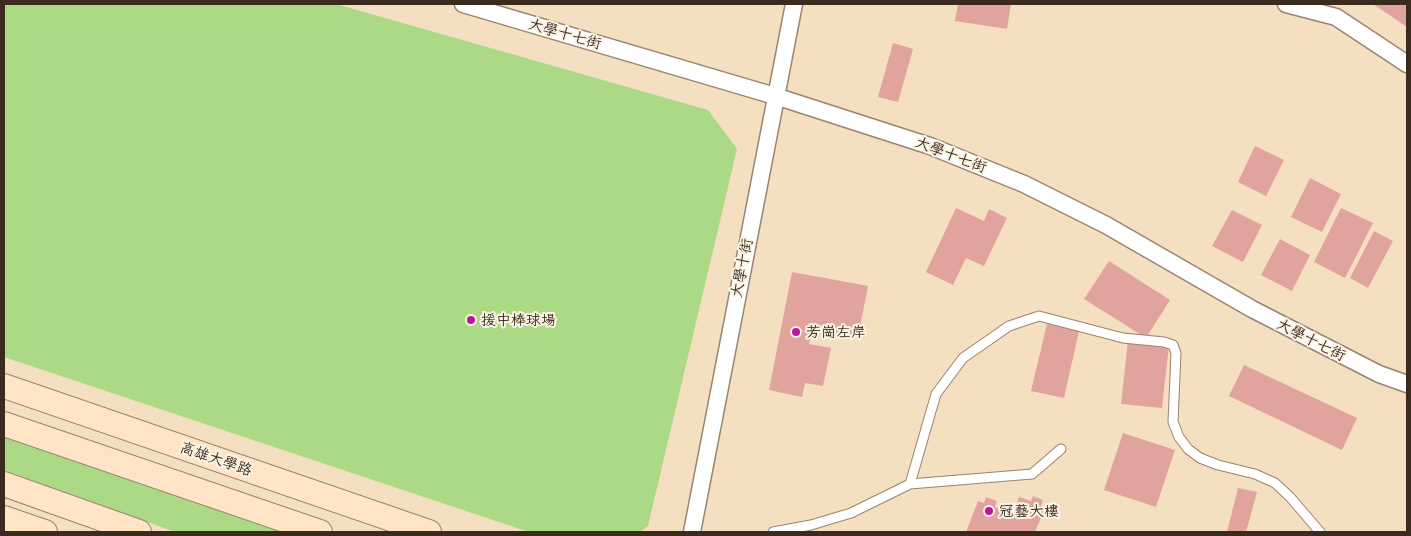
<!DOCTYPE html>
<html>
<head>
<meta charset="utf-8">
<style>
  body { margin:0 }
  #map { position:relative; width:1411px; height:536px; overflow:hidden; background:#f4dfc1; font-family:Mali,sans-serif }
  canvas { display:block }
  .frame { position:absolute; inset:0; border:5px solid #3b2a1e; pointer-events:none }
</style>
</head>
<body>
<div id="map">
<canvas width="1411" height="536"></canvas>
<div class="frame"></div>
</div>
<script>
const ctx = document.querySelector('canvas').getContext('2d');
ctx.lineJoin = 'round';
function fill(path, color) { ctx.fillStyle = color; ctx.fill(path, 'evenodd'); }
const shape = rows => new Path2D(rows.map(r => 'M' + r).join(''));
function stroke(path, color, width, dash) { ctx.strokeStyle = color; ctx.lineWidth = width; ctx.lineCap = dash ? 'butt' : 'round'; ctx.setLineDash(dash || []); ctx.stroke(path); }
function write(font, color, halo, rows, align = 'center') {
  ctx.font = font + ' Mali,"LXGW WenKai TC",sans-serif'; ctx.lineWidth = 4; ctx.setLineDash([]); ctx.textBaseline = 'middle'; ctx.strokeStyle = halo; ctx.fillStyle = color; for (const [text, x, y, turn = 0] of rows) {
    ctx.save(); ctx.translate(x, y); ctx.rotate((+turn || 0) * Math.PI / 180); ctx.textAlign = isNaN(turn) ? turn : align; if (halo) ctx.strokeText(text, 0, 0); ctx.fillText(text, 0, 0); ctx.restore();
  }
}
fill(shape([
  [4,4,336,4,708,110,737,149,648,526,640,532,529,532,4,357],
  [4,429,292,532,175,532,4,470]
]), '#acd986');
fill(shape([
  [958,4,1011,4,1007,29,955,21],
  [1373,4,1407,4,1407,27],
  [893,43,913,49,898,102,878,97],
  [1255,146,1284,160,1266,196,1238,182],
  [1310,178,1341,194,1322,232,1291,217],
  [956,208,984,221,989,209,1007,218,984,266,966,258,953,285,926,272],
  [1341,208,1373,223,1345,278,1314,262],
  [1232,210,1262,225,1243,262,1212,246],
  [1374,231,1393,241,1368,288,1350,278],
  [1280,239,1310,255,1292,291,1261,275],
  [1109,261,1170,300,1146,338,1084,299],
  [792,272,868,286,858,337,812,328,809,344,831,348,823,386,805,383,802,397,769,390],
  [1047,324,1079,331,1064,398,1031,391],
  [1128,340,1169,345,1162,408,1121,404],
  [1244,365,1357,418,1342,450,1229,396],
  [1123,433,1175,450,1156,507,1104,490],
  [1238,488,1257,492,1246,532,1227,532],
  [1033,496,1043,500,1041,506,1045,508,1035,532,966,532,978,501,984,503,986,497,997,501,995,507,1013,514,1019,497,1031,501]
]), '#e1a39e');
const lane = shape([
  [910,484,1032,474,1061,449],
  [773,532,811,525,851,513,910,484,936,394,963,358,1009,326,1039,316,1123,338,1164,342,1173,345,1176,353,1173,422,1179,437,1188,449,1200,458,1218,465,1255,474,1275,483,1290,497,1320,532]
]);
const street = shape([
  [463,4,775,96,930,146,1024,184,1106,225,1252,309,1379,374,1407,384],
  [1286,4,1336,17,1407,64],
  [692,532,794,4]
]);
const secondary = shape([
  [4,386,429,532],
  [4,424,320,532],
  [4,484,139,532],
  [4,518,45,532]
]);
stroke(lane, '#988470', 11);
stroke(street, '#988470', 19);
stroke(secondary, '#988470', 26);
stroke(lane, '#fff', 9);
stroke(street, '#fff', 16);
stroke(secondary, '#ffe4c6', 24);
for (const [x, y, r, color] of [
  [471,320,5,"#b5179e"],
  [796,332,5,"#b5179e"],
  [989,511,5,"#b5179e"]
]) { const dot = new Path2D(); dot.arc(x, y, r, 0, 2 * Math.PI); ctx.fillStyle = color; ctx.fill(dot); stroke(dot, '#fcf5e5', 2); }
write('15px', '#3b2a1e', '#fcf5e5', [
  ["大學十七街",565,34,16],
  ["大學十七街",951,155,21],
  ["大學十街",742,268,-79],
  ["大學十七街",1311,340,27],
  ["高雄大學路",216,459,19]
]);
write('15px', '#3b2a1e', '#fcf5e5', [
  ["援中棒球場",481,320],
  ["芳崗左岸",806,332],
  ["冠藝大樓",999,511]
], 'left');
</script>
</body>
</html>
